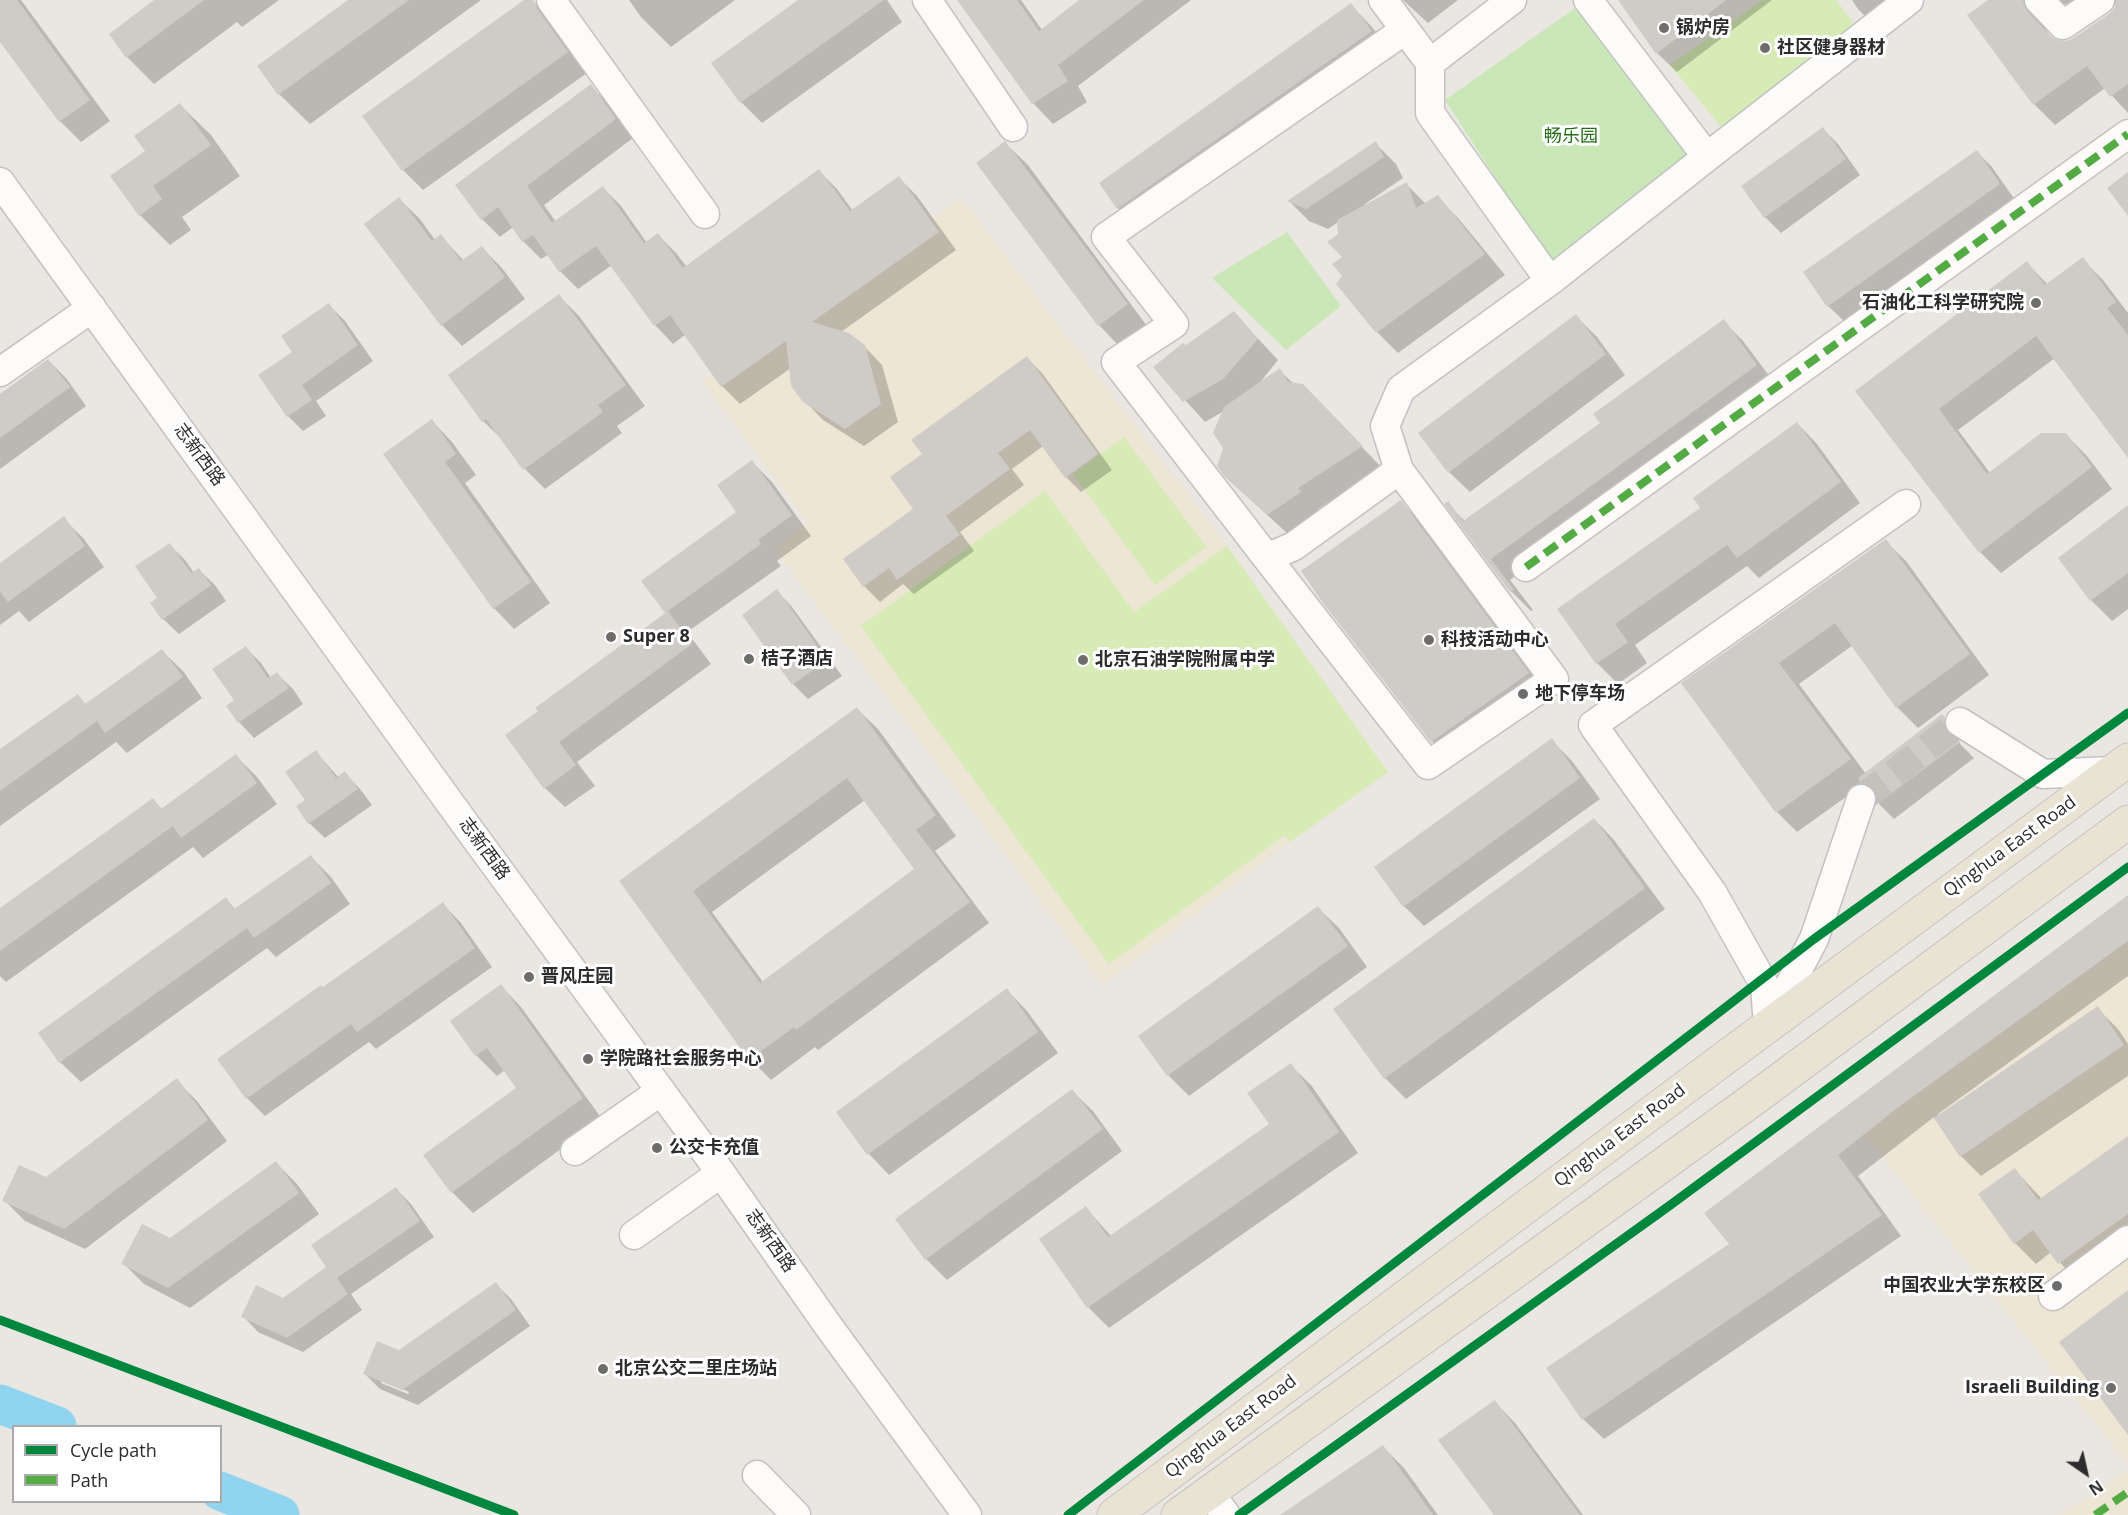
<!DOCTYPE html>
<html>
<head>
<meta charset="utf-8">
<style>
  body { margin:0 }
  #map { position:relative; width:2128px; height:1515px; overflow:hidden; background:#eae6e1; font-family:"Open Sans",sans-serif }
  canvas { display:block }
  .legend { position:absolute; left:12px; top:1425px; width:210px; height:78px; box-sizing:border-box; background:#fff; border:2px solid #ababab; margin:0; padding:8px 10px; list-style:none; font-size:18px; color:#2c2c2c }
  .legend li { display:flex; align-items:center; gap:12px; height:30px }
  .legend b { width:30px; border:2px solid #ababab }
  .north { position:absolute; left:2056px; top:1443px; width:60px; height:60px; -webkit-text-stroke:4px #fff; paint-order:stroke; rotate:146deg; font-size:16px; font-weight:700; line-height:24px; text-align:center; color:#2c2c2c }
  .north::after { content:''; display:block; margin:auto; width:21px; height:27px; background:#2c2c2c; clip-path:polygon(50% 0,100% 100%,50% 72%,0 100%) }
</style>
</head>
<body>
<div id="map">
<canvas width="2128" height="1515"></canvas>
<ul class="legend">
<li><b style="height:8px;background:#00873e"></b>Cycle path</li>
<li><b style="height:8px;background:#54ab44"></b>Path</li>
</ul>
<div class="north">N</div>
</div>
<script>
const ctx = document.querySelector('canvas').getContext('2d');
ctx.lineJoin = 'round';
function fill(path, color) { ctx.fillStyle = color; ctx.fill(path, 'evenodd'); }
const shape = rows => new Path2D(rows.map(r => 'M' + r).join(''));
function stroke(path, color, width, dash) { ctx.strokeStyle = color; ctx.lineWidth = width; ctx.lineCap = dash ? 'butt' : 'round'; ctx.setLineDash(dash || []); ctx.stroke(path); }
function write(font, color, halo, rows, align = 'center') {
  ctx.font = font + ' "Open Sans","Noto Sans SC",sans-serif'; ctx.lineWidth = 6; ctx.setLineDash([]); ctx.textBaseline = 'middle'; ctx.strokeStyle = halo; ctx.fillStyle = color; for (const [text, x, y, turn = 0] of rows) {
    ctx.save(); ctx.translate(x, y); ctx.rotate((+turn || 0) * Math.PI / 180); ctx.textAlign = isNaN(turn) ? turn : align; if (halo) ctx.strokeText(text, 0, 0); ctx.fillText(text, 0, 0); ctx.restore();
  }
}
fill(shape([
  [961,198,1227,546,1388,772,1290,842,1103,984,774,548,808,523,702,381],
  [2128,907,2128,1464,1843,1108],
  [2128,1469,2128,1515,2061,1515]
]), '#ede6d5');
fill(shape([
  [1581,4,1689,155,1551,263,1445,100],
  [1287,232,1341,306,1286,350,1212,278]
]), '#cae7b8');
fill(shape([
  [1762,0,1836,0,1859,30,1723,129,1670,65],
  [1124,437,1206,547,1155,585,1073,474],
  [1045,491,1134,612,1227,546,1388,772,1290,842,1285,835,1109,964,861,626]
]), '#d6ebb6');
fill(shape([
  [0,0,21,0,110,121,81,142,60,121,0,39],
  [156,0,279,0,242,27,237,22,154,84,127,57],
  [351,0,481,0,310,124,279,94],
  [527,0,532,0,550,18,587,73,423,190,403,170],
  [629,0,735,0,671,47,641,17],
  [801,0,887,0,902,22,762,123,741,102,713,63],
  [959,0,1021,0,1042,30,1082,0,1191,0,1078,86,1087,102,1053,124,1033,103],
  [1403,0,1458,0,1428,23],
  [1623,0,1772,0,1677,72,1657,53],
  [1852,0,1922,0,1878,29,1858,9],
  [1991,0,2128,0,2128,113,2105,88,2055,125,2034,104,1969,16],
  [2057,4,2066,4,2072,8,2117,5,2110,15,2073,40,2065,43,2052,39,2043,25,2043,17],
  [1351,5,1371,26,1392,52,1139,229,1118,208,1101,183],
  [591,86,609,105,633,138,544,205,556,222,603,188,621,206,647,243,658,235,676,253,687,267,819,171,837,189,853,211,899,178,917,196,956,250,841,332,864,346,882,365,898,422,864,446,823,420,805,401,791,368,740,404,722,386,686,334,673,344,655,325,612,265,578,289,560,271,549,254,541,259,523,241,513,227,500,237,482,219],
  [180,105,211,135,240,176,182,217,191,230,170,245,140,215,147,152],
  [1823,129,1838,144,1860,175,1781,233,1765,217,1743,187],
  [1375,143,1396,164,1403,178,1365,204,1366,206,1406,184,1426,204,1437,197,1458,218,1505,275,1398,353,1377,332,1338,284,1344,276,1344,257,1338,222,1328,229,1309,221,1289,201],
  [1006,144,1028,165,1147,326,1119,346,1099,325],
  [1976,151,1992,167,2015,200,1844,321,1828,306],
  [399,199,420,219,435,240,441,236,464,261,482,248,502,268,525,299,462,346,442,325],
  [2082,259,2103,280,2128,313,2128,454,2055,358,1958,430,1990,473,2066,435,2087,456,2112,489,2001,573,1980,552,1857,392,2027,263,2048,285],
  [559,296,579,316,645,406,617,426,622,433,545,489,525,469,504,441,483,421],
  [329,305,345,321,373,361,316,401,326,416,303,431,288,416,294,352],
  [1234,313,1278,360,1258,385,1279,370,1294,384,1323,406,1382,468,1318,509,1321,513,1288,534,1248,497,1224,447,1224,411,1205,422,1155,367],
  [1576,316,1597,337,1625,375,1470,492,1449,472],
  [1723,321,1743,341,1776,385,1510,580,1533,610,1531,611,1511,591,1447,504,1465,521,1602,423],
  [1027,358,1042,373,1112,470,1081,492,1066,477,1043,446,1012,469,1024,485,960,532,974,551,914,594,903,584,880,602,864,586,845,560,915,509,924,455],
  [48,360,66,378,86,406,0,469,0,396],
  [432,421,452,442,476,475,465,483,550,603,514,629,494,608,385,454],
  [1797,423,1817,444,1860,503,1759,578,1747,566,1635,645,1647,663,1618,684,1597,663,1559,610,1702,508],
  [752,462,772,482,811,536,777,561,781,566,687,632,711,664,577,762,595,786,565,807,545,788,507,736,667,613,643,581,738,513],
  [1401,502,1421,523,1549,695,1453,761,1432,741],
  [2128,507,2128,609,2112,621,2091,600,2060,559],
  [63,518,84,539,104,567,29,622,19,611,0,625,0,565],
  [1885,541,1906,561,1989,675,1918,728,1897,707,1853,645,1799,684,1866,774,1942,716,1957,732,1960,744,1974,758,1894,819,1879,804,1879,798,1864,784,1797,832,1777,812,1683,683],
  [170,545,185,560,194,573,199,570,215,585,226,601,179,634,163,619,159,598],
  [777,591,792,607,842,676,808,699,793,684],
  [246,648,261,663,271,678,277,674,293,689,303,704,254,738,239,722,236,700],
  [162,651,183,671,202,698,127,753,116,742,0,826,0,751,77,696,87,705],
  [857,709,878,729,956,836,935,851,989,923,818,1050,815,1047,771,1080,750,1059,621,881],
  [865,800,916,869,763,982,712,912],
  [1551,740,1572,761,1600,799,1424,926,1404,906],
  [316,752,339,778,345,773,360,789,372,805,325,838,309,823],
  [236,756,257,777,277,804,203,858,193,847,6,982,0,976,0,910,153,800,162,809],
  [1594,819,1614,840,1665,909,1406,1099,1385,1078,1335,1009],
  [311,857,331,877,350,904,276,957,267,948,81,1082,60,1062,226,899,236,910],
  [2128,896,2128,976,1938,1114,1940,1116,2097,1008,2118,1029,2128,1044,2128,1076,1981,1176,1961,1156,1934,1117,1858,1176,1901,1236,1604,1439,1583,1419,1731,1244],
  [443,904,461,923,492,967,376,1049,369,1042,265,1116,247,1098,323,989],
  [1318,908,1339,928,1367,967,1189,1096,1168,1075,1140,1036],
  [501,986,521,1007,602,1119,473,1213,452,1192,425,1156,518,1089,505,1070,497,1076,476,1055],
  [1007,990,1027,1011,1058,1053,889,1175,869,1154,838,1112],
  [1290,1065,1311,1085,1358,1153,1109,1328,1089,1308,1041,1239,1086,1208,1111,1236,1271,1124],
  [176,1080,197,1101,227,1141,85,1249,25,1221,4,1200,46,1179],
  [1072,1091,1093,1111,1122,1151,947,1280,926,1259],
  [2128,1138,2128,1249,2079,1284,2051,1252,2036,1264,2015,1243,2015,1170,2042,1199],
  [276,1163,297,1184,319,1214,190,1308,144,1284,123,1263,170,1240],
  [396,1189,411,1204,434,1237,351,1294,362,1310,303,1352,258,1332,243,1316,283,1300,328,1267],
  [496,1284,511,1299,530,1326,418,1405,380,1389,365,1374],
  [381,1380,409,1392,408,1394,381,1383],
  [1495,1402,1515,1423,1583,1515,1495,1515],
  [1383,1447,1404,1468,1438,1515,1283,1515]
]), '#0003');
stroke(shape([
  [0,1404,57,1426],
  [220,1491,280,1515]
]), '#91d4f0', 39);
fill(shape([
  [0,0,17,0,90,100,59,122,0,42],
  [154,0,204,0,126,58,109,34],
  [348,0,409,0,278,95,257,66],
  [524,0,533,0,538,10,568,52,402,171,362,116],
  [798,0,884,0,740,103,711,63],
  [957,0,1017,0,1039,31,1079,0,1144,0,1058,65,1068,81,1032,104],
  [1618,0,1726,0,1656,54],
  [1988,0,2023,0,2027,11,2051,36,2057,40,2065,41,2072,39,2109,14,2115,8,2116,0,2128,0,2128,84,2110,97,2087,66,2033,105,1967,15],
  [1351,3,1372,31,1117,209,1099,183],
  [591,84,616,119,527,186,552,223,603,186,644,243,658,233,683,268,819,169,850,211,899,176,939,232,812,322,849,333,865,345,881,404,845,429,803,402,791,386,786,341,721,387,670,315,654,326,596,246,559,272,533,235,522,242,498,207,481,220,455,185],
  [180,103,211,145,153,186,162,199,139,216,110,176,145,151,134,136],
  [1823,127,1846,159,1764,218,1741,186],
  [1005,141,1128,304,1098,326,976,163],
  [1376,141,1384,157,1306,209,1287,201],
  [1977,150,2000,184,1827,307,1803,272],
  [2128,172,2128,216,2107,188],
  [1407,182,1416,208,1438,195,1485,254,1376,333,1336,284,1342,276,1332,264,1342,257,1327,242,1338,234,1337,220],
  [399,197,432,241,441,234,461,261,482,246,505,277,441,326,364,224],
  [2083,257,2116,302,2107,308,2128,335,2128,458,2036,336,1939,409,1987,474,2041,433,2066,433,2092,467,1979,553,1855,391,2027,261,2045,285],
  [559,294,626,385,598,405,603,412,523,470,486,419,482,422,448,375],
  [329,303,358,345,302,385,312,400,287,417,258,375,292,352,281,336],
  [1234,311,1258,339,1223,379,1183,402,1153,367,1183,343,1186,345],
  [1576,314,1606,354,1448,473,1418,433],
  [1724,319,1757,365,1491,559,1514,590,1510,592,1444,504,1448,501,1463,521,1600,423,1593,414],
  [1027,356,1098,454,1065,478,1030,430,998,453,1010,469,946,516,960,535,897,580,889,568,863,587,843,559,913,509,890,477,922,454,911,440],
  [48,359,70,387,0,438,0,394],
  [1280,368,1288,382,1303,384,1363,446,1298,488,1301,492,1267,515,1225,477,1217,466,1223,448,1213,433,1224,407],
  [432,419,456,454,445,462,531,582,493,609,383,454],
  [1797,422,1841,482,1737,558,1727,545,1615,624,1628,642,1596,664,1557,609,1700,508,1693,498],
  [752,460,792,515,758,540,761,544,665,613,641,581,736,512,717,485],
  [1401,500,1529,673,1431,742,1323,603,1301,571],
  [2128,505,2128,573,2090,601,2058,558],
  [64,516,85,546,8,602,0,592,0,563],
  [1886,539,1970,654,1896,708,1835,623,1779,663,1851,759,1776,813,1681,683],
  [170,543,191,573,199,568,211,585,162,620,150,603,157,598,135,566],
  [777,589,827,660,792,685,742,615],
  [668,611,692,644,559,742,576,765,544,789,505,735,538,711,535,708],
  [246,646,268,678,277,672,289,688,238,723,226,706,234,700,212,669],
  [162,649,183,677,105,733,97,721,0,791,0,749,78,694,85,704],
  [857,707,936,815,916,830,970,902,796,1030,794,1027,749,1060,619,881],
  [847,778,914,869,760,983,693,891],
  [1942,714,1945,718,1946,730,1960,742,1877,804,1877,795,1874,789,1867,784,1861,783,1858,778],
  [1552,738,1580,778,1403,907,1374,867],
  [316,750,336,778,345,771,358,789,308,824,296,806,305,800,285,772],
  [236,754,257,783,181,838,173,826,0,951,0,908,153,798,161,809],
  [1594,818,1645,888,1384,1079,1333,1009],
  [311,855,331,883,254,938,247,928,59,1063,38,1033,226,897,234,909],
  [2128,895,2128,941,1900,1106,1838,1155,1882,1215,1582,1420,1546,1368,1729,1244,1704,1213],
  [443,902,475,948,357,1032,351,1024,246,1099,217,1059,321,985,323,987],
  [1318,906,1348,946,1167,1076,1138,1036],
  [501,984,583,1098,451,1193,423,1155,516,1088,487,1048,475,1056,450,1021],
  [1007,988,1038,1032,867,1155,836,1112],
  [2098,1006,2124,1045,1960,1157,1934,1118],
  [1291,1063,1339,1132,1087,1308,1039,1239,1086,1206,1108,1237,1269,1124,1247,1093],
  [177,1078,208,1120,64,1229,2,1201,19,1165,46,1177],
  [1072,1089,1103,1129,925,1260,895,1219],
  [2128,1136,2128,1214,2058,1264,2033,1230,2014,1244,1978,1194,2015,1168,2038,1200],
  [276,1161,299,1193,168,1288,121,1264,142,1224,170,1238],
  [396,1187,420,1221,337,1278,348,1294,287,1338,241,1317,256,1285,283,1298,326,1267,311,1245],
  [496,1282,516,1310,402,1390,363,1374,377,1341,399,1350],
  [2128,1290,2128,1435,2059,1342],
  [1495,1400,1580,1515,1494,1515,1438,1440],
  [1383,1445,1433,1515,1280,1515]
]), '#cfccc8');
stroke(shape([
  [1861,799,1960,722]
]), '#c4c1bd', 28, [28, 14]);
const minor = shape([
  [551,0,705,214],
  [927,0,1013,127],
  [1383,0,1430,63,1430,113,1550,281,1707,157],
  [1588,0,1707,157,1909,0],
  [2039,0,2063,25,2100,0],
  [1405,30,1106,237,1174,324,1116,362,1267,558,1294,546,1399,470,1385,426,1401,389,1550,281],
  [1430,63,1512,0],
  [0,182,471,832,721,1173,829,1327,967,1515],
  [0,372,92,308],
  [1267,558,1428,765,1554,679,1399,470],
  [1526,567,2128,134],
  [1960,722,2043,774,2112,771],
  [1768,1026,1765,986,1712,892,1593,725,1906,504],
  [1768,1026,1814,939,1861,799],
  [575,1151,661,1091],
  [634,1235,721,1173],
  [2053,1296,2128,1240],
  [757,1475,796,1515],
  [1209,1492,1226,1515]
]);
const major = shape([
  [1114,1515,1722,1060,2128,760],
  [1178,1515,1751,1101,2128,822]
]);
stroke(minor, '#c3c2c2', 31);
stroke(major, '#c6c4c2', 35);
stroke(minor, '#fcfbfa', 28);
stroke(major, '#e8e3d3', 33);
stroke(shape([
  [1526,567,2128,134],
  [2095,1515,2128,1492]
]), '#54ab44', 8, [15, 8]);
stroke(shape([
  [0,1320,514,1515],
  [1068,1515,1814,939,2128,713],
  [1239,1515,1669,1206,2128,867]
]), '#00873e', 9);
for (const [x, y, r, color] of [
  [1664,28,6,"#6e6d6b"],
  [1765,48,6,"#6e6d6b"],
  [2036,303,6,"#6e6d6b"],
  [611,637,6,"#6e6d6b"],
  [1429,640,6,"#6e6d6b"],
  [749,659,6,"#6e6d6b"],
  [1083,660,6,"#6e6d6b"],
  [1523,694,6,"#6e6d6b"],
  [529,977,6,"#6e6d6b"],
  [588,1059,6,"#6e6d6b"],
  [657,1148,6,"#6e6d6b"],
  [2057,1286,6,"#6e6d6b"],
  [603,1369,6,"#6e6d6b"],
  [2111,1388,6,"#6e6d6b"]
]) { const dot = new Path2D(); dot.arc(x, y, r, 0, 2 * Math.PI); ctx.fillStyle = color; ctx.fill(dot); stroke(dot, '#fff', 2); }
write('bold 18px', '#2c2c2c', '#fff', [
  ["锅炉房",1676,28],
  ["社区健身器材",1777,48],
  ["石油化工科学研究院",2024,303,"right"],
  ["Super 8",623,637],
  ["科技活动中心",1441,640],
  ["桔子酒店",761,659],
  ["北京石油学院附属中学",1095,660],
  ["地下停车场",1535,694],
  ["晋风庄园",541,977],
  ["学院路社会服务中心",600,1059],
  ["公交卡充值",669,1148],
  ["中国农业大学东校区",2045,1286,"right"],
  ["北京公交二里庄场站",615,1369],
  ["Israeli Building",2099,1388,"right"]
], 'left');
write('18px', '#266e16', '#fff', [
  ["畅乐园",1571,137]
]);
write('18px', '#2c2c2c', '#fff', [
  ["志新西路",199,455,54],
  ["Qinghua East Road",2010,847,-36],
  ["志新西路",484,849,54],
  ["Qinghua East Road",1620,1136,-37],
  ["志新西路",770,1241,55],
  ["Qinghua East Road",1231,1427,-37]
]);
</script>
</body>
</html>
